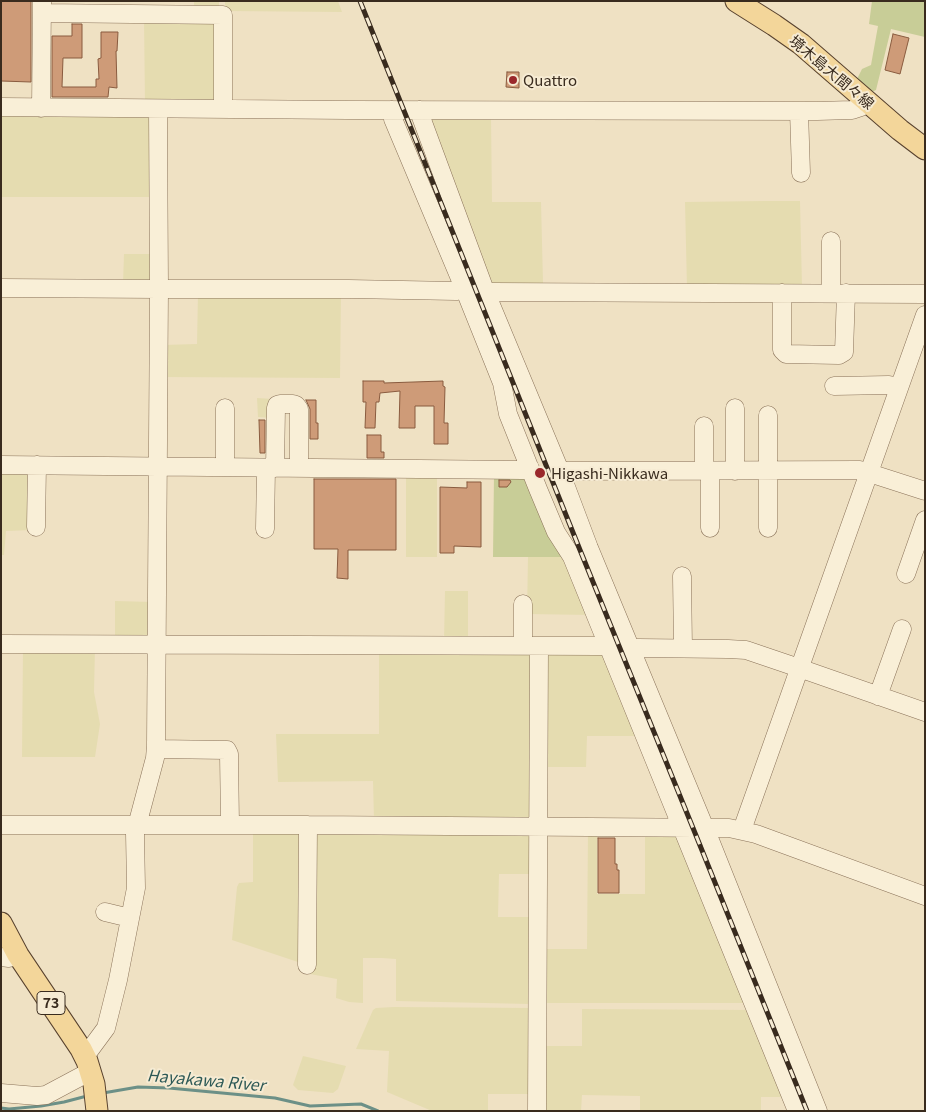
<!DOCTYPE html>
<html>
<head>
<meta charset="utf-8">
<style>
  body { margin:0 }
  #map { position:relative; width:926px; height:1112px; overflow:hidden; background:#efe1c3; font-family:Georgia,serif }
  canvas { display:block }
  .frame { position:absolute; inset:0; border:2px solid #392b1e; pointer-events:none }
</style>
</head>
<body>
<div id="map">
<canvas width="926" height="1112"></canvas>
<div class="frame"></div>
</div>
<script>
const ctx = document.querySelector('canvas').getContext('2d');
ctx.lineJoin = 'round';
function fill(path, color) { ctx.fillStyle = color; ctx.fill(path, 'evenodd'); }
const shape = rows => new Path2D(rows.map(r => 'M' + r).join(''));
function stroke(path, color, width, dash) { ctx.strokeStyle = color; ctx.lineWidth = width; ctx.lineCap = dash ? 'butt' : 'round'; ctx.setLineDash(dash || []); ctx.stroke(path); }
function write(font, color, halo, rows, align = 'center') {
  ctx.font = font + ' Georgia,"Noto Sans JP",serif'; ctx.lineWidth = 4; ctx.setLineDash([]); ctx.textBaseline = 'middle'; ctx.strokeStyle = halo; ctx.fillStyle = color; for (const [text, x, y, turn = 0] of rows) {
    ctx.save(); ctx.translate(x, y); ctx.rotate((+turn || 0) * Math.PI / 180); ctx.textAlign = isNaN(turn) ? turn : align; if (halo) ctx.strokeText(text, 0, 0); ctx.fillText(text, 0, 0); ctx.restore();
  }
}
fill(shape([
  [194,1,219,1,219,9,194,9],
  [225,1,338,1,342,12,225,11],
  [144,19,215,19,218,100,145,103],
  [1,114,151,115,154,197,1,197],
  [430,117,491,117,492,202,541,202,543,283,492,285],
  [765,201,800,201,802,287,687,288,685,202],
  [124,254,155,254,154,284,123,284],
  [198,293,341,293,340,378,162,377,163,345,197,344],
  [257,398,273,399,272,418,258,417],
  [29,470,32,530,6,531,4,555,1,555,1,471],
  [437,474,437,557,406,557,406,475],
  [528,557,568,557,591,615,527,614],
  [445,591,468,591,468,636,466,642,444,642],
  [115,601,153,602,153,640,115,641],
  [23,647,95,647,94,692,100,724,95,757,22,757],
  [379,648,531,649,534,819,374,820,373,781,278,782,276,734,379,734],
  [603,649,640,736,587,736,586,767,542,767,543,652],
  [253,830,301,830,303,959,298,962,232,940,237,887,239,883,253,882],
  [315,832,530,833,533,874,499,874,498,917,534,917,530,1004,396,1001,396,959,382,958,363,958,363,1003,349,1002,336,998,337,979,310,974,311,839],
  [588,832,597,832,597,894,645,894,645,832,679,834,747,1003,543,1003,542,949,587,949],
  [394,1007,531,1008,533,1094,488,1094,488,1111,432,1111,387,1092,389,1051,356,1049,373,1010,376,1008],
  [582,1009,752,1010,787,1097,761,1097,761,1111,640,1111,640,1096,582,1095,581,1111,541,1111,541,1046,582,1046],
  [303,1056,346,1066,338,1089,333,1093,298,1090,293,1085]
]), '#e5dcb0');
fill(shape([
  [872,1,925,1,925,37,891,29,876,90,868,94,855,83,862,69,871,65,878,26,869,24],
  [494,474,529,479,568,557,493,557]
]), '#c8cd97');
stroke(shape([
  [103,1093,138,1087,169,1088,275,1098,310,1106,361,1104,378,1111],
  [1,1108,9,1109,41,1106,64,1102,87,1096]
]), '#6c9087', 3);
const building = shape([
  [1,1,31,1,31,82,1,81,1,1],
  [72,24,82,24,82,58,63,58,62,87,96,87,96,79,99,79,98,59,101,58,101,32,118,32,117,51,116,51,117,88,109,87,108,97,52,97,52,36,72,36,72,24],
  [893,34,909,38,900,74,885,70,893,34],
  [507,72,519,72,519,88,506,87,507,72],
  [363,381,384,381,384,383,443,381,443,386,445,387,444,423,448,423,448,444,434,444,434,406,415,406,415,428,399,428,400,391,380,393,379,402,376,402,375,428,365,428,366,402,363,402,363,381],
  [306,400,316,400,316,423,318,423,318,439,310,439,310,409,306,400],
  [259,420,265,420,265,453,260,453,259,420],
  [367,435,381,435,381,452,384,452,384,458,367,458,367,435],
  [314,479,396,479,396,550,348,550,348,579,337,578,338,549,314,549,314,479],
  [499,480,510,480,511,482,507,487,499,487,499,480],
  [467,482,481,482,481,547,454,546,454,553,440,553,440,487,467,488,467,482],
  [598,838,615,838,615,864,617,864,617,870,619,870,619,893,598,893,598,838]
]);
fill(building, '#ce9b78');
stroke(building, '#895b3f', 1);
const minor = shape([
  [42,13,223,15,223,108],
  [1,107,348,110,817,111,852,110,861,107,868,102],
  [41,108,42,2],
  [392,110,393,119,464,288,502,383,508,414,538,489,556,532,572,557,797,1111],
  [420,110,421,117,486,293,560,471,589,548,709,838,818,1111],
  [799,111,801,173],
  [831,241,831,293],
  [1,288,159,289,349,289,456,291,464,288],
  [486,293,493,292,925,294],
  [782,293,782,350,786,354,839,355,844,352,846,293],
  [834,386,889,385,899,387],
  [225,408,225,467],
  [1,465,523,470,530,468],
  [275,468,276,408,277,405,280,404,293,404,296,405,299,409,299,468],
  [560,471,860,470,925,491],
  [704,471,704,426],
  [710,471,710,528],
  [735,471,735,408],
  [36,527,37,465],
  [768,528,768,415],
  [265,529,266,468],
  [906,574,925,520],
  [682,576,683,648],
  [523,604,523,645],
  [1,644,601,646,607,644],
  [631,649,638,648,728,649,746,650,799,668,925,712],
  [878,696,902,629],
  [156,749,227,750,229,754,230,825],
  [1,825,308,825,729,828,756,834,925,896],
  [742,830,925,315],
  [105,912,130,918],
  [1,957,9,958,18,955],
  [307,965,308,825],
  [84,1056,89,1051,106,1028,118,980,136,888,135,833,155,758,156,746,159,289,158,109],
  [1,1093,37,1096,46,1095,91,1071],
  [537,1111,539,646]
]);
const major = shape([
  [736,1,774,25,801,44,900,130,925,149],
  [1,923,18,955,81,1049,87,1061,94,1084,97,1111]
]);
stroke(minor, '#8a7259', 19);
stroke(major, '#57412e', 23);
stroke(minor, '#f9efd7', 18);
stroke(major, '#f3d69a', 21);
const rail = shape([
  [360,1,580,550,693,828,807,1111]
]);
stroke(rail, '#392b1e', 5);
stroke(rail, '#f6ebd3', 3, [9]);
for (const [x, y, r, color] of [
  [513,80,5,"#9a282b"],
  [540,473,6,"#9a282b"]
]) { const dot = new Path2D(); dot.arc(x, y, r, 0, 2 * Math.PI); ctx.fillStyle = color; ctx.fill(dot); stroke(dot, '#f6ebd3', 2); }
for (const [x, y, w] of [
  [51,1003,28]
]) { const box = new Path2D(); box.roundRect(x - w / 2, y - 11.5, w, 23, 4); ctx.fillStyle = '#f6ebd3'; ctx.fill(box); stroke(box, '#392b1e', 1); }
write('bold 14px', '#392b1e', null, [
  ["73",51,1003]
]);
write('15px', '#392b1e', '#f6ebd3', [
  ["境木島大間々線",832,72,40]
]);
write('15px', '#392b1e', '#f6ebd3', [
  ["Quattro",523,80],
  ["Higashi-Nikkawa",551,473]
], 'left');
write('italic 16px', '#2d5956', '#f6ebd3', [
  ["Hayakawa River",206,1080,5]
]);
</script>
</body>
</html>
